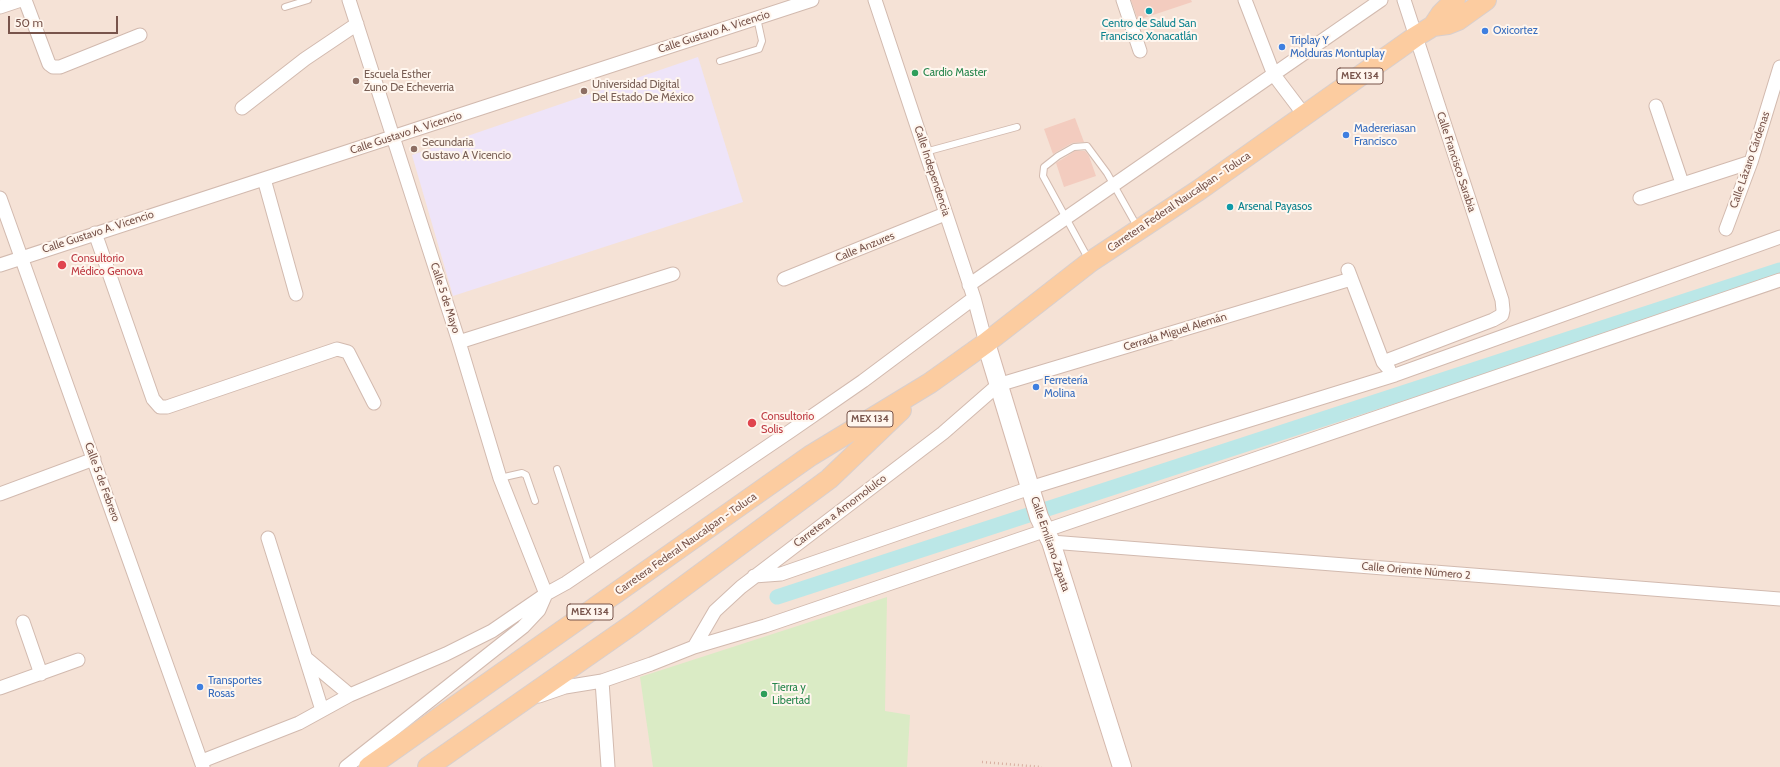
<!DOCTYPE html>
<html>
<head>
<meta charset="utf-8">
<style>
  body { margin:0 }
  #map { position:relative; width:1780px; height:767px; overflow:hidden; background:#fdf1e8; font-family:Cabin,sans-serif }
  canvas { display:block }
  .scale { position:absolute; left:8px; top:16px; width:110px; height:18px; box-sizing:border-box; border:2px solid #78544b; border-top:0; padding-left:5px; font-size:12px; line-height:14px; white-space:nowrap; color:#78544b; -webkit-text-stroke:3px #fff6ee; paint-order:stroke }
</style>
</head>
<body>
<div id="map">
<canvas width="1780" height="767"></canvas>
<div class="scale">50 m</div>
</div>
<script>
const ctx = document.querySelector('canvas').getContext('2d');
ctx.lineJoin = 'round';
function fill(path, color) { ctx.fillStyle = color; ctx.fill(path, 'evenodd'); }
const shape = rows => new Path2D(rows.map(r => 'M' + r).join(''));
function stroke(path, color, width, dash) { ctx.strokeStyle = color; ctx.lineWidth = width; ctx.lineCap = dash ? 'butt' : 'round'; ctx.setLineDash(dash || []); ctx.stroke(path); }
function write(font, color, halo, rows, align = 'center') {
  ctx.font = font + ' Cabin,sans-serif'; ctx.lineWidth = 4; ctx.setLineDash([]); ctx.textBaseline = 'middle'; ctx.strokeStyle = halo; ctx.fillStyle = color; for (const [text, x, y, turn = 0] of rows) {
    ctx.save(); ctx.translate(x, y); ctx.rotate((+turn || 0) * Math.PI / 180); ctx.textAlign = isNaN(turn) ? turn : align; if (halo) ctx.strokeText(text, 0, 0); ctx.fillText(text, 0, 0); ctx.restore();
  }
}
fill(shape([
  [0,0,1780,0,1780,767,0,767]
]), '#f5e2d6');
fill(shape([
  [698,57,743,202,453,296,412,155]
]), '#eee4f9');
fill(shape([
  [887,597,885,711,910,715,907,767,653,767,640,677]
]), '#daebc5');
stroke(shape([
  [777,597,1780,270]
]), '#bbe7e7', 15);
fill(shape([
  [1131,0,1191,0,1192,2,1138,20],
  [1075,118,1084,142,1072,143,1053,154,1044,129],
  [1075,151,1085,151,1089,156,1096,176,1064,187,1056,163]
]), '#f3ccbf');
const lane = shape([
  [285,7,308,0],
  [720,61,759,49,762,41,757,18],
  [925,152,1017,127],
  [1089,260,1043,176,1044,167,1058,156,1074,147,1087,146,1107,173,1138,228],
  [557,469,589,566],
  [500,478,522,473,526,475,535,501]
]);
const street = shape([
  [25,0,49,64,53,67,60,67,140,35],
  [349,0,459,342,500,478,546,594],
  [875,0,974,298,986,343],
  [1123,0,1140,51],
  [1245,0,1274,75,1305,116],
  [0,7,21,0],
  [1656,106,1682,183],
  [242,108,305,59,357,24],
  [264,179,296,294],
  [0,198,203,767],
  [1640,198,1751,162],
  [1726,229,1751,162,1780,67],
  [95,233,153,399,160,407,167,407,337,349,348,352,374,403],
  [0,265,812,0],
  [1348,270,1383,362,1389,369],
  [784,279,945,214],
  [969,285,1381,0],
  [459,342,673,274],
  [1383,362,1493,320,1502,315,1503,310,1502,300,1404,0],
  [0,494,94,459],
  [268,538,322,710],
  [1051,542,1780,599],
  [754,576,781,574,1030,488,1395,375,1780,237],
  [23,622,41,674],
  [694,647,715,611,741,587,943,433,998,385,1351,279],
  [307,659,350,695],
  [602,681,608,767],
  [0,688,78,660],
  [539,696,565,687,602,681,651,664,694,647,765,626,1780,280],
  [202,761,299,723,350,695,446,654,492,631,546,594,566,583,792,430,863,381,974,298],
  [346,767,523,627,539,610,546,594]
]);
const secondary = shape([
  [986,343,1039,517,1051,542,1122,767]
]);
const primary = shape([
  [1433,26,1441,14,1455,0],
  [369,767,810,456,930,383,986,343,1090,262,1199,190,1415,37,1433,26,1448,24,1458,20,1486,0],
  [428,767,633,624,829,479,901,410]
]);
stroke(lane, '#d2baaf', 8);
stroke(street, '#d2baaf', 15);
stroke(secondary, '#d5b9ad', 20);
stroke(primary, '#d9cfcd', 22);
stroke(shape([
  [982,762,1042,767]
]), '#d8afa1', 2.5, [1, 3]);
stroke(lane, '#fff', 6);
stroke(street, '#fff', 13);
stroke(secondary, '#fff', 18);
stroke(primary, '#fccca0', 20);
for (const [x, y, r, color] of [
  [1149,11,4,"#0f9aa8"],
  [1485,31,4,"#3f7fe0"],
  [1282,47,4,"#3f7fe0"],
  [915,73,4,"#2e9e5b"],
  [356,81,4,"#8d6e63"],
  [584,91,4,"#8d6e63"],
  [1346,135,4,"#3f7fe0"],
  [414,149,4,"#8d6e63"],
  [1230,207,4,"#0f9aa8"],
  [62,265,5,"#e0444e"],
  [1036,387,4,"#3f7fe0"],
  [752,423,5,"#e0444e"],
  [200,687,4,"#3f7fe0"],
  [764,694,4,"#2e9e5b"]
]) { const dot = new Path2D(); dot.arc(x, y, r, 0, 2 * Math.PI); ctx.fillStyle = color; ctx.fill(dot); stroke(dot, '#fff6ee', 1.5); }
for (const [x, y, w] of [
  [1360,76,46],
  [870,419,46],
  [590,612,46]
]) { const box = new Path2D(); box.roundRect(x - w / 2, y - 8, w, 16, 3); ctx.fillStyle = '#fff6ee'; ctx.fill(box); stroke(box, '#78544b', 1); }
write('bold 10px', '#78544b', null, [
  ["MEX 134",1360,76],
  ["MEX 134",870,419],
  ["MEX 134",590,612]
]);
write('11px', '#0d838f', '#fff6ee', [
  ["Centro de Salud San",1149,24],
  ["Francisco Xonacatlán",1149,37],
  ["Arsenal Payasos",1238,207,"left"]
]);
write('11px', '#366cbe', '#fff6ee', [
  ["Oxicortez",1493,31],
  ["Triplay Y",1290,41],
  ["Molduras Montuplay",1290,54],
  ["Madereriasan",1354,129],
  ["Francisco",1354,142],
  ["Ferretería",1044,381],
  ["Molina",1044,394],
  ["Transportes",208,681],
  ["Rosas",208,694]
], 'left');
write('11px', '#78544b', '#fff6ee', [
  ["Calle Gustavo A. Vicencio",714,32,-18],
  ["Calle Gustavo A. Vicencio",406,133,-18],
  ["Calle Lázaro Cárdenas",1750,160,-71],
  ["Calle Francisco Sarabia",1456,162,72],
  ["Calle Independencia",932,171,72],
  ["Carretera Federal Naucalpan - Toluca",1179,202,-34],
  ["Calle Gustavo A. Vicencio",98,232,-18],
  ["Calle Anzures",865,247,-22],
  ["Calle 5 de Mayo",445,298,72],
  ["Cerrada Miguel Alemán",1175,332,-17],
  ["Calle 5 de Febrero",102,482,70],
  ["Carretera a Amomolulco",840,511,-37],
  ["Carretera Federal Naucalpan - Toluca",686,544,-35],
  ["Calle Emiliano Zapata",1050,544,71],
  ["Calle Oriente Número 2",1416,571,5]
]);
write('11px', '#27864d', '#fff6ee', [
  ["Cardio Master",923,73],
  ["Tierra y",772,688],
  ["Libertad",772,701]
], 'left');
write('11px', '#785e54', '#fff6ee', [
  ["Escuela Esther",364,75],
  ["Zuno De Echeverria",364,88],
  ["Universidad Digital",592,85],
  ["Del Estado De México",592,98],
  ["Secundaria",422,143],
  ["Gustavo A Vicencio",422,156]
], 'left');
write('11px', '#be3a42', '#fff6ee', [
  ["Consultorio",71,259],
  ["Médico Genova",71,272],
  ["Consultorio",761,417],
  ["Solis",761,430]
], 'left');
</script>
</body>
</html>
